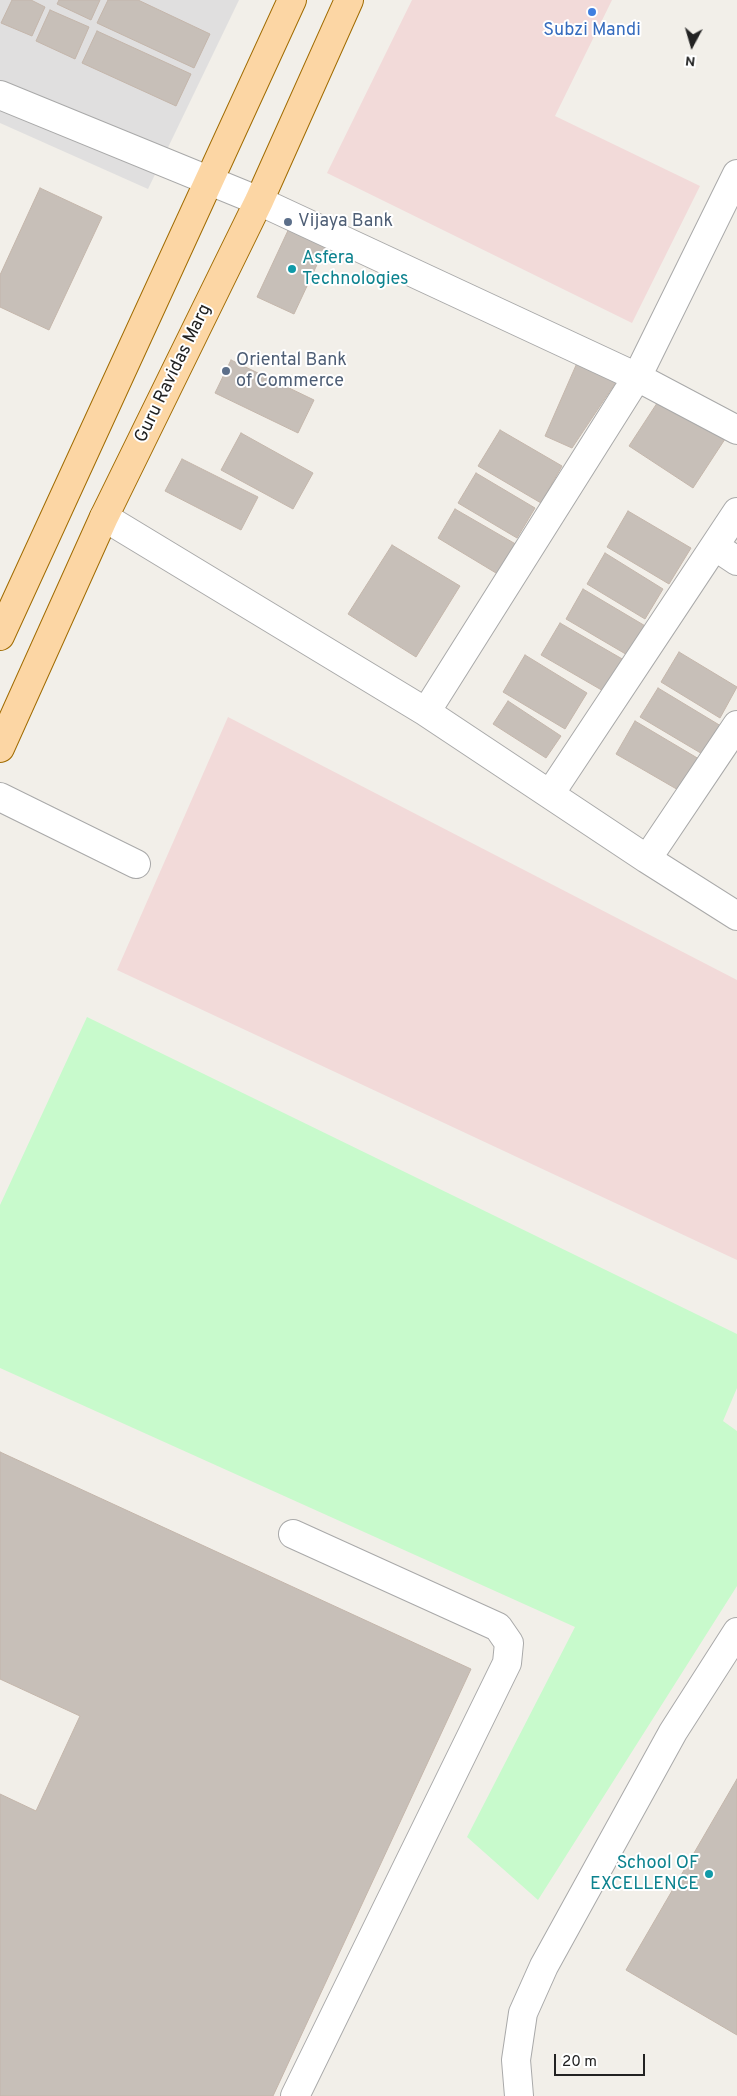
<!DOCTYPE html>
<html>
<head>
<meta charset="utf-8">
<style>
  body { margin:0 }
  #map { position:relative; width:737px; height:2096px; overflow:hidden; background:#f2efe9; font-family:Overpass,sans-serif }
  canvas { display:block }
  .north { position:absolute; left:667px; top:20px; width:50px; height:50px; -webkit-text-stroke:4px #fff; paint-order:stroke; rotate:186deg; font-size:14px; font-weight:700; line-height:20px; text-align:center; color:#222 }
  .north::after { content:''; display:block; margin:auto; width:18px; height:22px; background:#222; clip-path:polygon(50% 0,100% 100%,50% 72%,0 100%) }
  .scale { position:absolute; left:554px; top:2054px; width:91px; height:22px; box-sizing:border-box; border:2px solid #222; border-top:0; padding-left:6px; font-size:15px; line-height:18px; white-space:nowrap; color:#222; -webkit-text-stroke:4px #fff; paint-order:stroke }
</style>
</head>
<body>
<div id="map">
<canvas width="737" height="2096"></canvas>
<div class="north">N</div>
<div class="scale">20 m</div>
</div>
<script>
const ctx = document.querySelector('canvas').getContext('2d');
ctx.lineJoin = 'round';
function fill(path, color) { ctx.fillStyle = color; ctx.fill(path, 'evenodd'); }
const shape = rows => new Path2D(rows.map(r => 'M' + r).join(''));
function stroke(path, color, width, dash) { ctx.strokeStyle = color; ctx.lineWidth = width; ctx.lineCap = dash ? 'butt' : 'round'; ctx.setLineDash(dash || []); ctx.stroke(path); }
function write(font, color, halo, rows, align = 'center') {
  ctx.font = font + ' Overpass,sans-serif'; ctx.lineWidth = 4; ctx.setLineDash([]); ctx.textBaseline = 'middle'; ctx.strokeStyle = halo; ctx.fillStyle = color; for (const [text, x, y, turn = 0] of rows) {
    ctx.save(); ctx.translate(x, y); ctx.rotate((+turn || 0) * Math.PI / 180); ctx.textAlign = isNaN(turn) ? turn : align; if (halo) ctx.strokeText(text, 0, 0); ctx.fillText(text, 0, 0); ctx.restore();
  }
}
fill(shape([
  [0,0,239,0,148,189,0,123]
]), '#e0dfdf');
fill(shape([
  [412,0,612,0,555,116,700,186,632,323,327,173],
  [228,717,737,980,737,1260,117,970]
]), '#f2dad9');
fill(shape([
  [87,1017,737,1334,737,1388,723,1421,737,1431,737,1586,538,1900,467,1837,575,1627,0,1368,0,1205]
]), '#c8facc');
const building = shape([
  [12,0,31,0,45,7,32,36,1,23,12,0],
  [59,0,100,0,91,20,57,4,59,0],
  [108,0,138,0,210,34,194,68,97,23,108,0],
  [50,10,89,27,75,59,36,41,50,10],
  [97,31,191,74,176,106,82,63,97,31],
  [40,188,102,217,49,330,0,307,0,275,40,188],
  [291,224,328,241,294,314,257,297,291,224],
  [231,360,314,400,298,433,215,393,231,360],
  [577,363,616,382,572,448,545,436,577,363],
  [663,394,727,436,693,488,629,446,663,394],
  [500,430,562,466,541,503,478,466,500,430],
  [241,433,313,473,293,509,221,470,241,433],
  [182,459,258,497,241,530,165,491,182,459],
  [476,473,535,508,517,538,458,503,476,473],
  [455,509,519,546,501,576,438,538,455,509],
  [628,511,691,548,669,584,607,547,628,511],
  [392,545,460,586,416,657,348,614,392,545],
  [605,553,663,589,645,619,587,584,605,553],
  [583,589,647,627,629,656,566,619,583,589],
  [560,623,624,660,605,692,541,655,560,623],
  [679,652,737,687,720,718,661,682,679,652],
  [525,655,587,693,565,729,503,692,525,655],
  [658,688,721,726,704,755,640,717,658,688],
  [508,701,561,736,546,758,493,724,508,701],
  [635,721,699,759,680,791,616,754,635,721],
  [0,1452,471,1669,273,2096,0,2096,0,1794,36,1811,80,1716,0,1679,0,1452],
  [737,1779,737,2035,626,1970,737,1779]
]);
fill(building, '#c7bfb8');
stroke(building, '#c4b6ab', 1);
const minor = shape([
  [0,95,259,201,637,377,737,430],
  [104,517,426,712,647,859,737,916],
  [716,547,737,561],
  [426,712,637,377,737,174],
  [550,794,737,512],
  [0,797,136,864],
  [647,859,737,725],
  [293,1534,498,1627,509,1643,507,1663,295,2096],
  [519,2096,516,2060,523,2013,544,1966,673,1732,737,1632]
]);
const major = shape([
  [0,636,292,0],
  [0,748,104,517,259,201,349,0]
]);
stroke(minor, '#a9a9a9', 30);
stroke(major, '#a06b00', 30);
stroke(minor, '#fff', 28);
stroke(major, '#fcd6a4', 28);
for (const [x, y, r, color] of [
  [592,12,5,"#3f7fe0"],
  [288,222,5,"#5c6f8a"],
  [292,269,5,"#0f9aa8"],
  [226,371,5,"#5c6f8a"],
  [709,1874,5,"#0f9aa8"]
]) { const dot = new Path2D(); dot.arc(x, y, r, 0, 2 * Math.PI); ctx.fillStyle = color; ctx.fill(dot); stroke(dot, '#fff', 2); }
write('18px', '#366cbe', '#fff', [
  ["Subzi Mandi",592,31]
]);
write('18px', '#4e5e75', '#fff', [
  ["Vijaya Bank",298,222],
  ["Oriental Bank",236,361],
  ["of Commerce",236,382]
], 'left');
write('18px', '#0d838f', '#fff', [
  ["Asfera",302,259],
  ["Technologies",302,280],
  ["School OF",699,1864,"right"],
  ["EXCELLENCE",699,1885,"right"]
], 'left');
write('18px', '#222', '#fff', [
  ["Guru Ravidas Marg",174,374,-64]
]);
</script>
</body>
</html>
